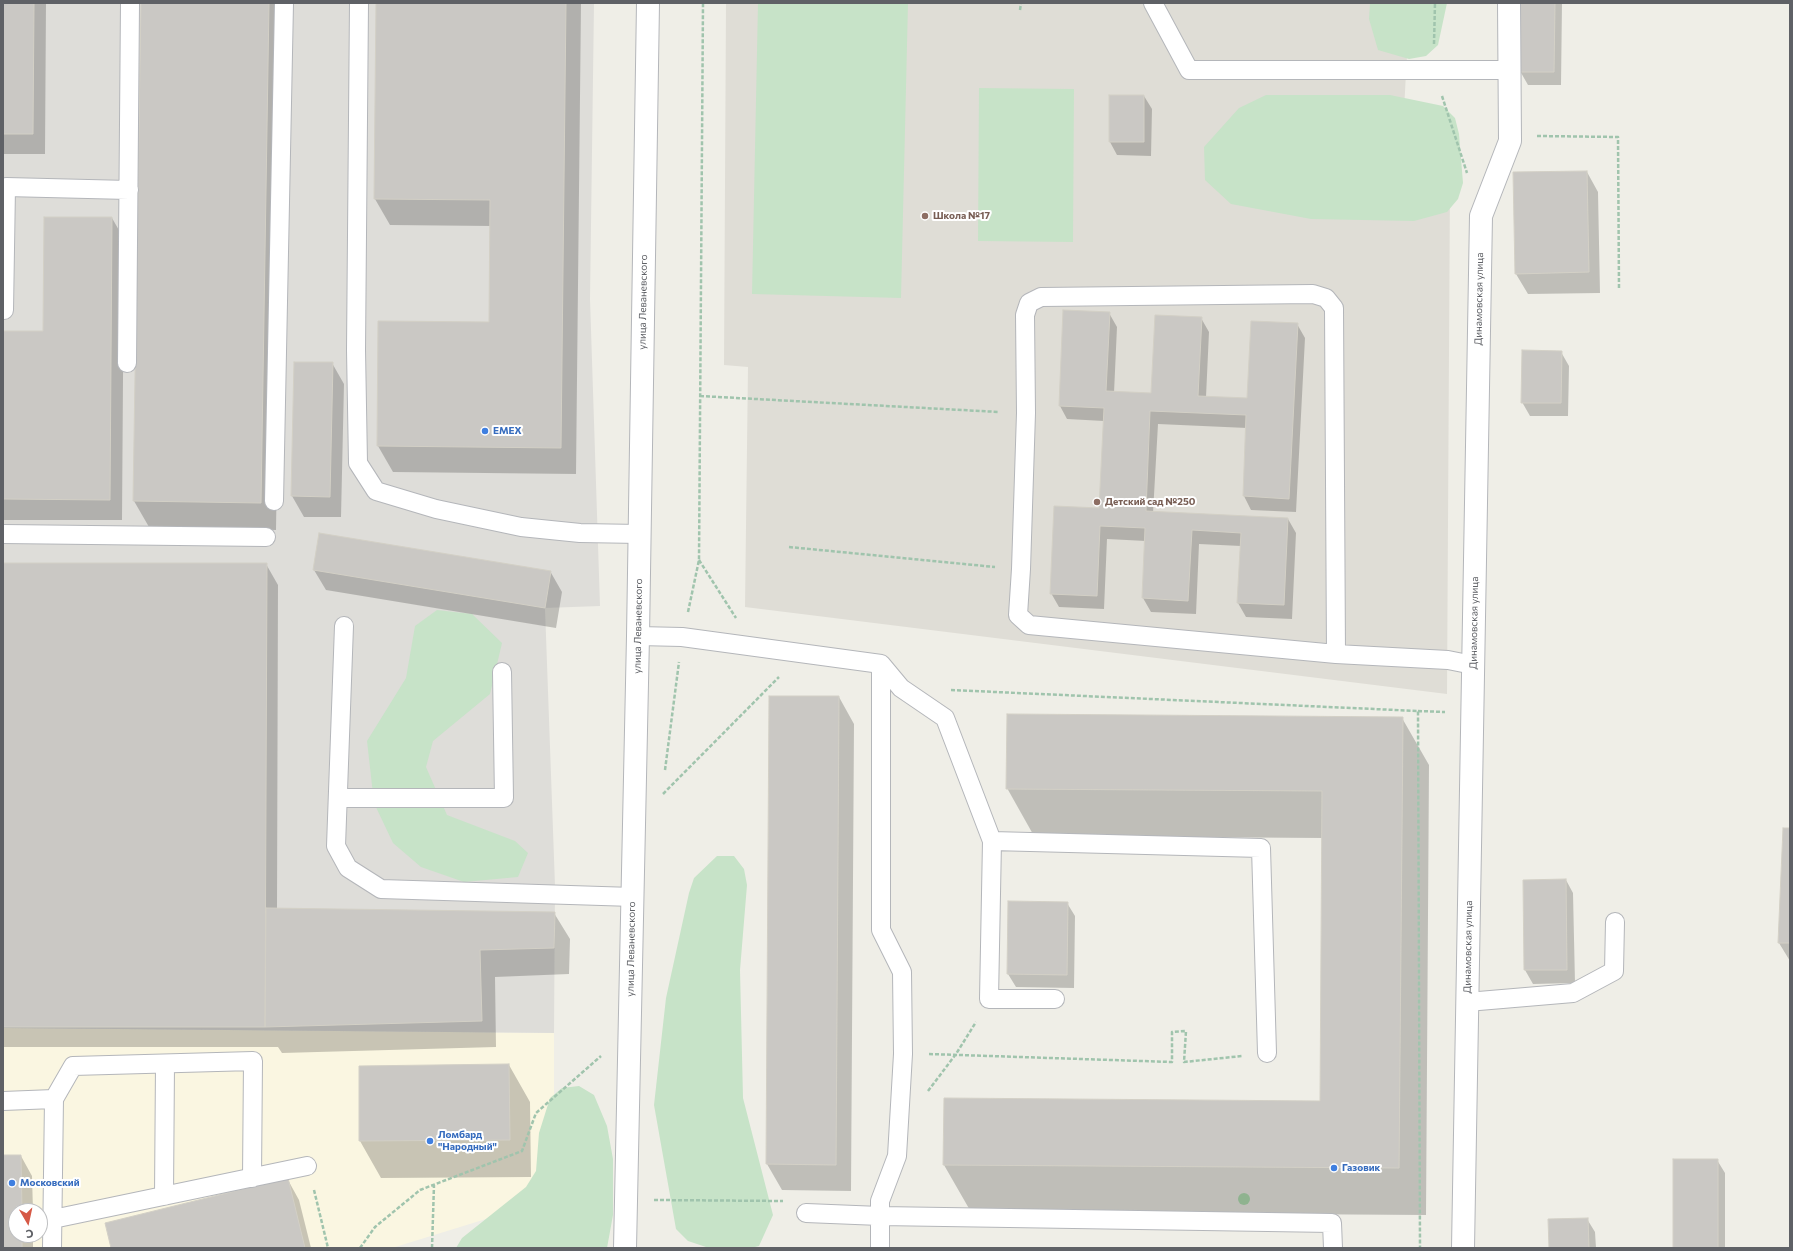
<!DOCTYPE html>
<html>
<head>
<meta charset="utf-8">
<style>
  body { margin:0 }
  #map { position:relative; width:1793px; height:1251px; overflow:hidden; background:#efeee7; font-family:Commissioner,sans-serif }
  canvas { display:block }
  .frame { position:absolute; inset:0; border:4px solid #5f6166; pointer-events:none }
  .north { position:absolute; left:8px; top:1203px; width:40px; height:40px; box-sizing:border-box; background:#fff; border:1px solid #bfc0c2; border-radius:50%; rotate:171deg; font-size:11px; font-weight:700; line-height:16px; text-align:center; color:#5f6166 }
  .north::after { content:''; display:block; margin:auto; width:14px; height:18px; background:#d65946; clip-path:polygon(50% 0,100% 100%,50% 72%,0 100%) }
</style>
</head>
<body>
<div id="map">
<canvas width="1793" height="1251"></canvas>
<div class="frame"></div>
<div class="north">С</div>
</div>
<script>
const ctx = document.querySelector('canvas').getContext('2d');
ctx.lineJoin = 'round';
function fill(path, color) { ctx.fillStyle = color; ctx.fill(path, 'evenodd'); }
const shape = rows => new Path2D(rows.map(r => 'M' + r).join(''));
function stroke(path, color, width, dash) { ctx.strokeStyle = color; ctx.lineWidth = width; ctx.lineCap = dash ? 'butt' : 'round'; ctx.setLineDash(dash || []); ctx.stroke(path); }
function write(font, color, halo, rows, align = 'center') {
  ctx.font = font + ' Commissioner,sans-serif'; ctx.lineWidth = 4; ctx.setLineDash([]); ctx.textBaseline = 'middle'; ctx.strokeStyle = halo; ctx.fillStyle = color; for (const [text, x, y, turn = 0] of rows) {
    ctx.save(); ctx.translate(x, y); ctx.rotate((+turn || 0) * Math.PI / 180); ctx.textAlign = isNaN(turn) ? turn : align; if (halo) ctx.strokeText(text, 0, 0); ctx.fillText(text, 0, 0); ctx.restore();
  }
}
fill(shape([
  [3,1028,554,1033,554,1198,392,1248,3,1248],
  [16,1211,40,1211,40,1235,16,1235]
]), '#faf6e1');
fill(shape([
  [3,3,594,3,590,299,600,606,545,608,555,886,554,1033,3,1028]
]), '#deddd9');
fill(shape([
  [726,3,1410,3,1400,180,1450,180,1447,694,745,607,748,367,724,365]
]), '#dfddd6');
fill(shape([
  [758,3,908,3,901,298,752,294],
  [1370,3,1447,3,1438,45,1426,56,1409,59,1378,50,1369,19],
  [979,88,1074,89,1073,242,978,241],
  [1266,95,1390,95,1443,106,1455,118,1459,134,1463,183,1458,199,1447,212,1414,221,1311,219,1231,204,1205,180,1204,147,1239,108],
  [437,610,472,614,502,643,490,694,433,741,426,767,447,815,515,841,528,853,518,877,464,882,421,867,393,843,374,803,367,741,406,678,415,626],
  [717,856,734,856,744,869,747,885,740,970,743,1098,773,1215,759,1246,751,1248,709,1248,688,1241,676,1229,654,1105,666,998,689,893,694,878],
  [579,1086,594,1095,607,1126,613,1159,613,1215,607,1248,456,1248,462,1238,526,1187,536,1171,539,1133,550,1098,562,1088]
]), '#c7e3c8');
fill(shape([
  [3,3,46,3,45,154,3,154],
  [142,3,279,3,284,13,276,530,149,527,134,501],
  [377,3,581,3,576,474,393,472,378,446,490,323,491,226,390,225,375,199],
  [1521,3,1562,3,1561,85,1528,85,1520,71],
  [1144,96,1152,109,1151,156,1117,155,1110,142],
  [1587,172,1598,192,1600,293,1528,294,1516,274],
  [112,218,124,239,122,520,3,520,3,332,44,332],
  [1109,313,1117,327,1114,393,1152,394,1201,318,1209,332,1206,397,1248,399,1297,324,1305,338,1296,512,1251,510,1244,496,1247,428,1158,424,1153,513,1288,519,1296,533,1292,619,1246,617,1238,603,1241,546,1199,544,1196,614,1151,612,1143,598,1146,541,1107,539,1104,609,1059,607,1051,593,1100,509,1104,421,1067,419,1060,406],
  [1561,352,1569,366,1568,416,1530,416,1522,402],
  [295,363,332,363,344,384,341,517,304,517,292,496],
  [3,564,266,564,278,585,277,909,554,913,570,939,569,974,495,977,496,1047,282,1053,278,1047,3,1047],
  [314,570,550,571,562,592,556,628,326,590],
  [839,697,854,724,851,1191,782,1190,767,1164],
  [1402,718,1429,765,1426,1215,971,1212,944,1165,1321,1102,1323,838,1034,836,1007,788],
  [1790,829,1790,961,1779,943],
  [1566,880,1573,893,1575,983,1533,984,1525,970],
  [1067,903,1075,916,1074,988,1016,987,1008,974],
  [509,1065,530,1102,531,1177,381,1178,360,1141],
  [3,1156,21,1156,32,1176,33,1211,16,1211,16,1235,33,1235,33,1248,3,1248],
  [1717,1160,1725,1173,1725,1248,1674,1248],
  [288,1180,299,1200,311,1248,112,1248],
  [1587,1219,1595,1232,1596,1248,1550,1248]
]), '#0003');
const building = shape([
  [3,3,34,3,33,134,3,134,3,3],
  [141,3,269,3,261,503,133,501,141,3],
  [376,3,566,3,561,448,377,446,378,321,489,322,490,200,374,199,376,3],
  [1520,3,1555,3,1554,72,1519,72,1520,3],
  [1109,95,1144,95,1144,142,1109,142,1109,95],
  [1587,171,1589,272,1515,274,1513,172,1587,171],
  [44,217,112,217,110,500,3,499,3,331,43,331,44,217],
  [1063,310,1110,312,1106,391,1151,393,1155,315,1202,317,1198,396,1247,398,1251,321,1298,323,1289,499,1243,496,1246,415,1150,411,1146,511,1288,518,1284,605,1237,603,1241,533,1192,530,1188,601,1142,598,1145,528,1100,526,1097,596,1050,594,1054,506,1099,508,1104,408,1059,406,1063,310],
  [1522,350,1562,351,1561,403,1521,403,1522,350],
  [294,362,333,362,330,497,291,496,294,362],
  [319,533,551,571,545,608,313,570,319,533],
  [3,563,267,563,265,1027,3,1027,3,563],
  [769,696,839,696,836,1165,766,1164,769,696],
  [1007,714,1403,717,1399,1168,943,1165,944,1098,1320,1101,1322,791,1006,789,1007,714],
  [1783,828,1790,828,1790,943,1778,943,1783,828],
  [1566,879,1567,970,1524,970,1523,880,1566,879],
  [1008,901,1068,902,1067,975,1007,974,1008,901],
  [266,908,555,912,554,948,480,950,482,1021,265,1027,266,908],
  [509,1064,510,1140,359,1141,359,1066,509,1064],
  [3,1155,21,1155,22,1211,16,1211,16,1235,22,1235,22,1248,3,1248,3,1155],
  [1673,1159,1718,1159,1718,1248,1673,1248,1673,1159],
  [288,1178,305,1248,111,1248,105,1223,288,1178],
  [1588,1218,1589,1248,1549,1248,1548,1219,1588,1218]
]);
fill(building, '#cac8c4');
stroke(building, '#d3d0c6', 1);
const lane = shape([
  [359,3,356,350,358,463,376,491,436,509,521,527,580,533,640,534],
  [1153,3,1189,70,1509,70],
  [4,310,6,187,129,190],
  [127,363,130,3],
  [274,501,284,3],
  [3,534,266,537],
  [344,626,336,846,348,868,381,889,633,897],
  [638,636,682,637,881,664,901,688,945,718,992,841,1261,848,1267,1053],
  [1336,654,1334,308,1326,298,1313,294,1041,297,1029,303,1025,315,1026,413,1021,569,1018,615,1029,625,1336,654,1448,660,1473,665],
  [338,798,504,798,502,672],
  [992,841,989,999,1055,999],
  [1467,1002,1573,993,1614,971,1615,922],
  [54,1099,73,1066,253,1061,252,1178],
  [3,1101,54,1099,52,1248],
  [164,1196,165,1064],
  [806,1213,880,1216,880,1201,897,1156,903,1054,902,972,881,930,881,664],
  [53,1219,307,1166],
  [880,1248,880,1216,1332,1223,1333,1248]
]);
const street = shape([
  [625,1248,638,636,648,3],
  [1463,1248,1481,216,1510,141,1509,3]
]);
stroke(lane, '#b4b6ba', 20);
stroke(street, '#b4b6ba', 24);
stroke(shape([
  [1020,10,1021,3],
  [1434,44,1435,3],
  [1442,96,1467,173],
  [1537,136,1618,137,1619,289],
  [700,396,999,412],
  [789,547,995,567],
  [699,560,736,618],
  [688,612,699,560,703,3],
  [951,690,1418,711,1420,1248],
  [1418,711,1445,712],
  [665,770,679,662],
  [663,794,779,677],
  [929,1054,1172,1062,1172,1032,1186,1031,1184,1062,1242,1056],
  [928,1091,956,1054,976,1022],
  [314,1190,328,1248],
  [654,1200,783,1201],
  [360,1248,375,1227,420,1190,522,1151,536,1113,601,1056],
  [432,1248,434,1185]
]), '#a0c4ad', 2.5, [4, 2]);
stroke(lane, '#fff', 18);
stroke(street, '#fff', 22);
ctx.fillStyle = '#8fb38f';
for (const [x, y] of [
  [1244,1199]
]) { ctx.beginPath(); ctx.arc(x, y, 6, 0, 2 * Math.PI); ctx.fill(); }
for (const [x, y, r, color] of [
  [925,216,4,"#8d6e63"],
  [485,431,4,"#3f7fe0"],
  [1097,502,4,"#8d6e63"],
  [430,1141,4,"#3f7fe0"],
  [1334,1168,4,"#3f7fe0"],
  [12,1183,4,"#3f7fe0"]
]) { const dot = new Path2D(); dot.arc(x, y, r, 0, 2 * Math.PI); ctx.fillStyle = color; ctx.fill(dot); stroke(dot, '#fff', 1.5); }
write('bold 10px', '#785e54', '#fff', [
  ["Школа №17",933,216],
  ["Детский сад №250",1105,502]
], 'left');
write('10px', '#5f6166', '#fff', [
  ["Динамовская улица",1479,299,-89],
  ["улица Леваневского",643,302,-89],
  ["Динамовская улица",1474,623,-89],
  ["улица Леваневского",638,626,-89],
  ["Динамовская улица",1468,947,-89],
  ["улица Леваневского",631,949,-89]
]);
write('bold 10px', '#366cbe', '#fff', [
  ["EMEX",493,431],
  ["Ломбард",438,1135],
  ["\"Народный\"",438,1147],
  ["Газовик",1342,1168],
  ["Московский",20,1183]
], 'left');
</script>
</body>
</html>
